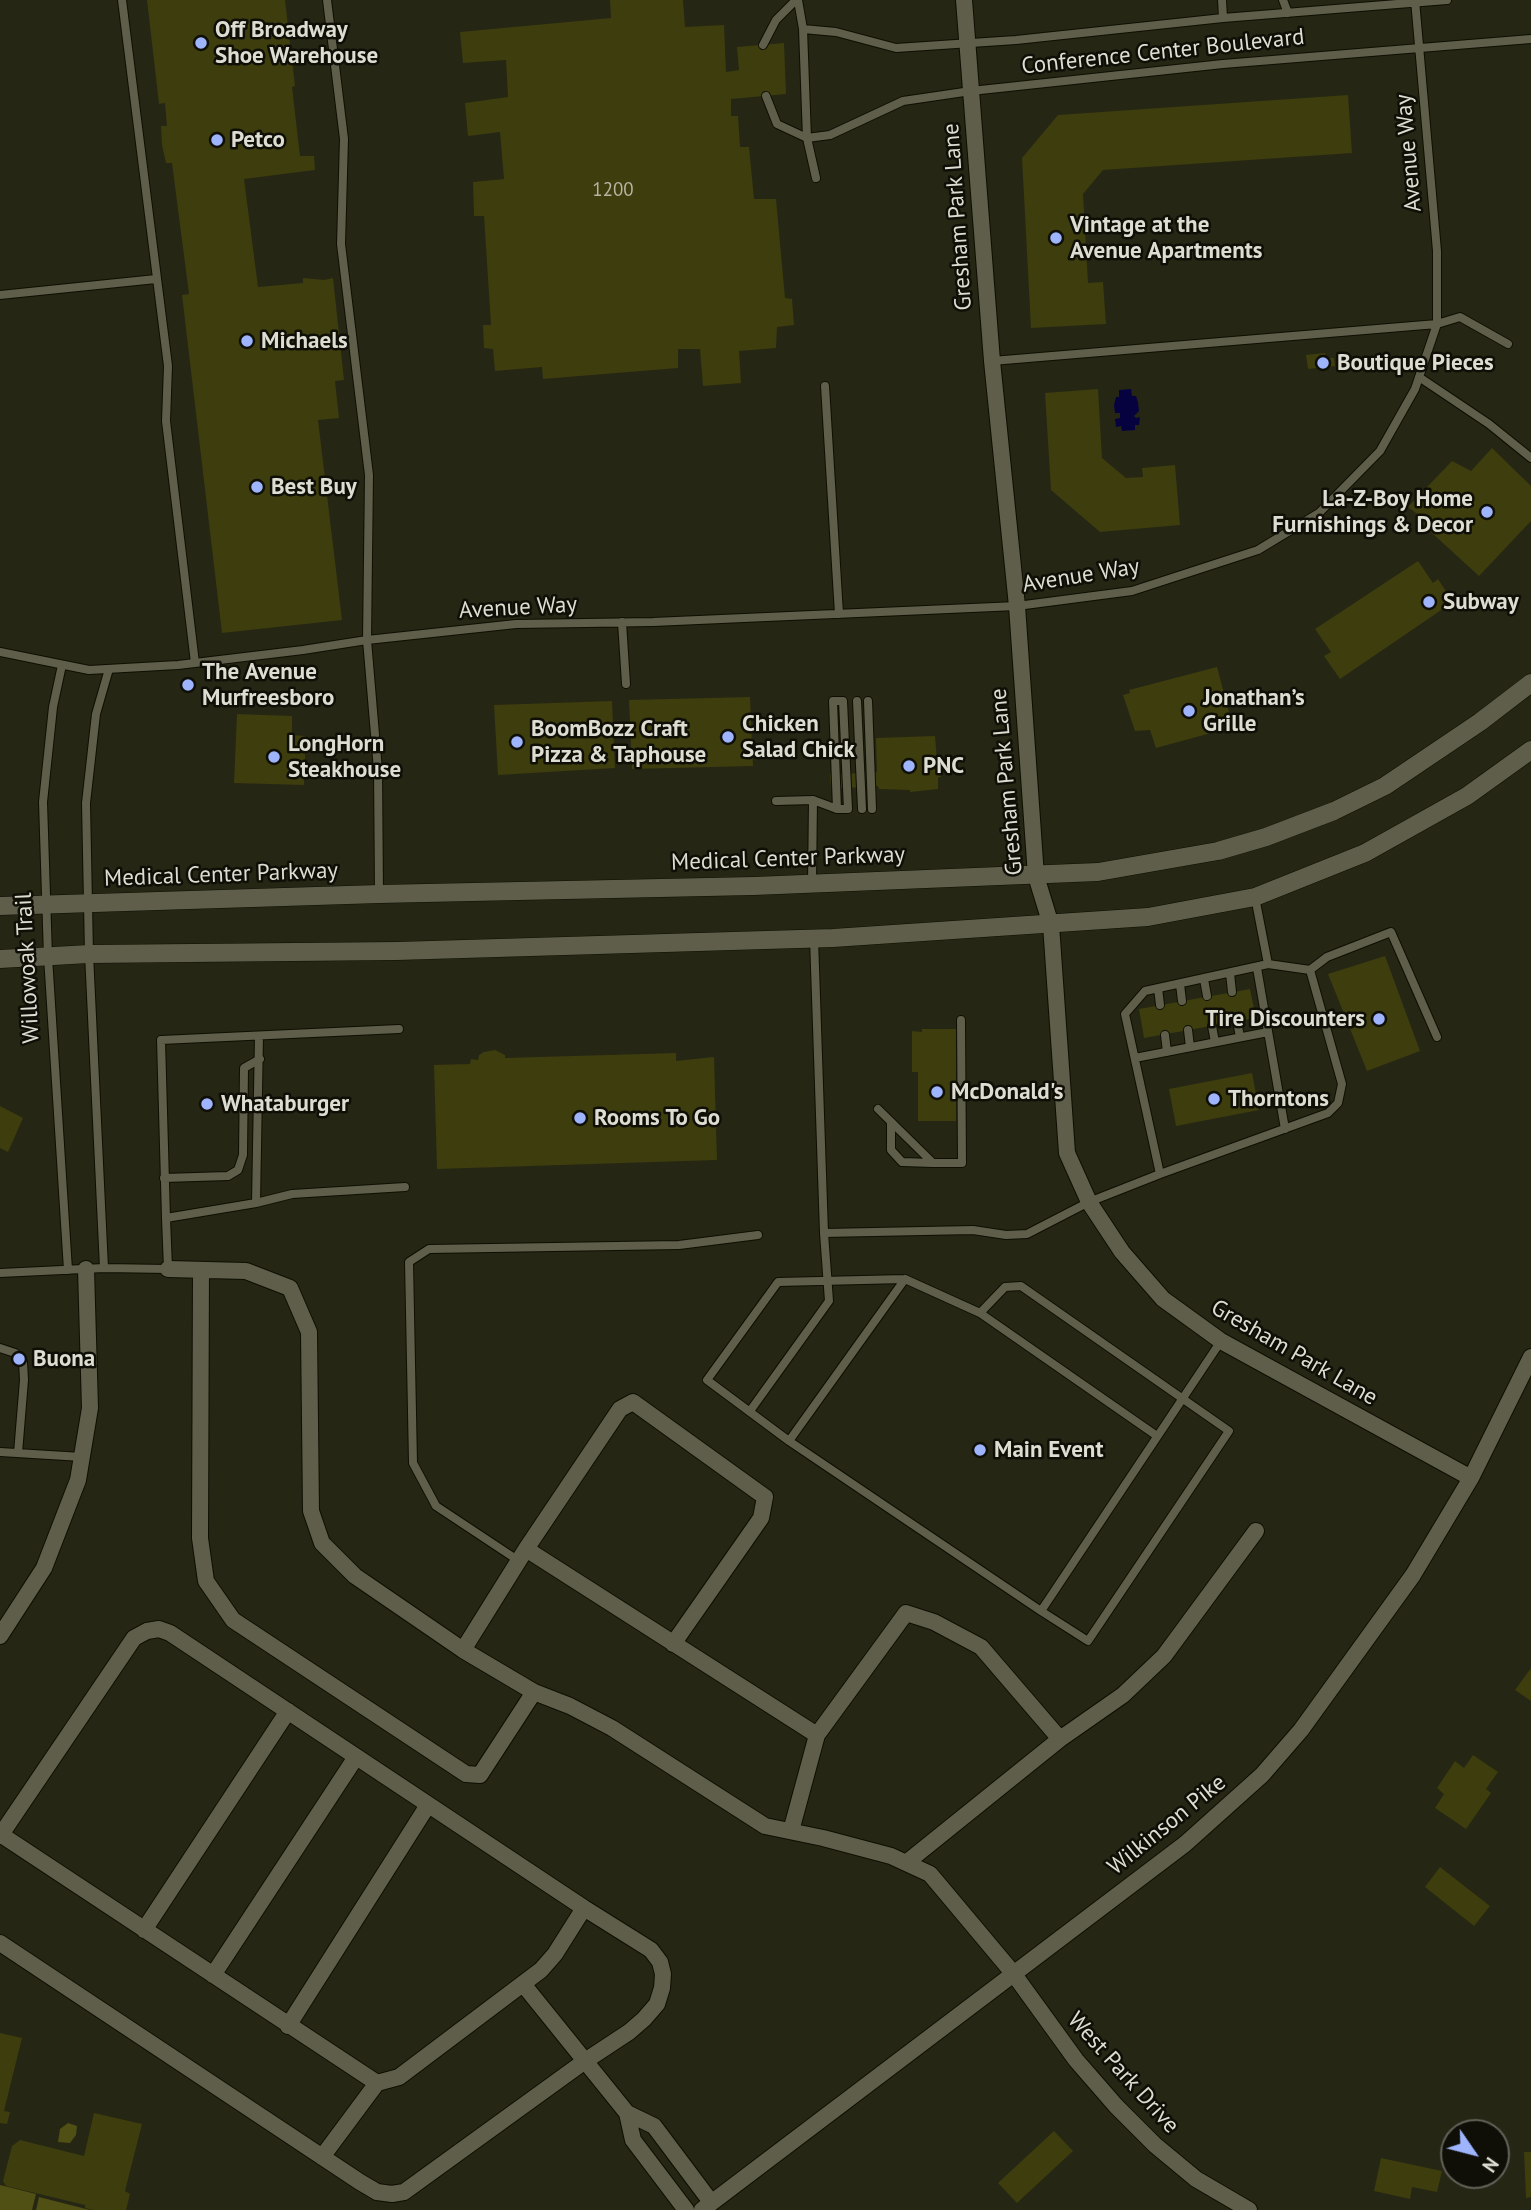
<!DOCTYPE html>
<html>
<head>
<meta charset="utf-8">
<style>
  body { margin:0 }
  #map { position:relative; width:1531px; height:2210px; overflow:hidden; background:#262615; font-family:"PT Sans",sans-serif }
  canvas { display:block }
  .north { position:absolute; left:1440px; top:2119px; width:70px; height:70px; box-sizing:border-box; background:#0f0f07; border:2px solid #616158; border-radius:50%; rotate:125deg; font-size:19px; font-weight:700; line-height:28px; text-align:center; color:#ddddd2 }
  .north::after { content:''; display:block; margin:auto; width:24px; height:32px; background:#9eb4fd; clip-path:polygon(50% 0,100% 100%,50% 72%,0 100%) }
</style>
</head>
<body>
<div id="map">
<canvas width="1531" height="2210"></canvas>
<div class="north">N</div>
</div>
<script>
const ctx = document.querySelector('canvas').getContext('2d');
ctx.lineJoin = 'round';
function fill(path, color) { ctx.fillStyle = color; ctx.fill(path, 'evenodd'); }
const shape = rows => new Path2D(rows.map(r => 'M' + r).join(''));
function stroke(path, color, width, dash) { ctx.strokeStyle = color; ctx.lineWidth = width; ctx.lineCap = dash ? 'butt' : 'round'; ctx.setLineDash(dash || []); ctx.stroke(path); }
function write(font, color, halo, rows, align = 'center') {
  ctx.font = font + ' "PT Sans",sans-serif'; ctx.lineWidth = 5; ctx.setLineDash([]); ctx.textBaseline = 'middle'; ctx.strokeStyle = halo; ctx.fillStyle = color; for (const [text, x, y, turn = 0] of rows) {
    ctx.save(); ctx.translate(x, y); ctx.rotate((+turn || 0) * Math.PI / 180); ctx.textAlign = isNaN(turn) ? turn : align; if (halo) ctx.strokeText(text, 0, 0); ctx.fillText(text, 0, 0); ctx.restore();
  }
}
fill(shape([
  [68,2123,77,2126,76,2135,70,2143,58,2142,60,2129],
  [0,2185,36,2194,32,2210,0,2210],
  [39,2197,90,2210,36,2210]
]), '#504f14');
fill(shape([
  [1131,389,1132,396,1136,396,1138,402,1139,411,1134,416,1136,418,1140,417,1139,425,1135,425,1135,430,1122,431,1121,426,1116,427,1115,419,1120,418,1120,413,1115,413,1114,405,1116,397,1119,397,1119,390]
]), '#060240');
fill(shape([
  [147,0,285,0,295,86,292,87,300,156,314,156,315,170,244,179,258,287,303,283,303,278,324,280,333,278,344,380,335,381,339,418,318,420,342,620,222,633,182,295,189,294,172,163,166,163,162,145,161,126,167,126,165,103,159,104],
  [610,0,683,0,685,27,724,25,726,72,739,70,737,47,784,43,786,94,731,99,731,116,738,116,740,147,749,147,754,199,776,199,785,298,792,299,794,325,777,327,776,348,739,351,741,383,703,386,700,349,678,349,678,368,543,379,542,367,495,371,493,349,484,348,483,325,491,325,484,216,474,216,473,182,504,179,500,132,468,136,465,103,508,97,506,60,463,63,460,32,611,18],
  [1348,95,1352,153,1103,170,1083,194,1088,283,1103,282,1106,324,1031,328,1022,158,1058,115],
  [1325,353,1326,358,1334,358,1335,366,1308,369,1306,355],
  [1098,389,1102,458,1126,478,1143,477,1142,468,1175,465,1180,525,1100,532,1051,490,1045,393],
  [1492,448,1531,486,1531,521,1479,576,1421,523,1424,519,1408,507,1452,461,1471,471],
  [1418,561,1433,583,1438,579,1453,602,1340,679,1324,656,1331,652,1315,629],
  [1217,667,1233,727,1156,748,1150,730,1135,731,1123,695,1130,693,1129,690],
  [750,697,753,766,632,769,629,700],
  [612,701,615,768,498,775,494,705],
  [237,714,292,716,292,735,306,736,304,785,234,783],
  [935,736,937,760,940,760,941,777,938,777,938,789,910,792,910,790,879,789,878,786,831,789,830,775,877,772,876,738],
  [1385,956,1420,1051,1367,1071,1328,974],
  [1250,989,1256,1018,1144,1038,1139,1009],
  [922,1029,956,1029,956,1121,918,1121,918,1072,912,1072,912,1031,922,1032],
  [495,1050,505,1055,505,1058,676,1053,676,1061,714,1057,717,1160,437,1169,434,1065,470,1064,471,1059,478,1060,479,1055,484,1052],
  [1252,1073,1259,1110,1176,1126,1169,1089],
  [0,1106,23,1118,8,1152,0,1148],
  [1531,1668,1531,1701,1515,1690],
  [1473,1755,1498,1772,1486,1789,1491,1793,1466,1829,1435,1808,1444,1794,1437,1788,1455,1761,1464,1768],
  [1440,1867,1490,1906,1474,1926,1425,1887],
  [0,2033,22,2038,4,2111,10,2112,7,2124,0,2123],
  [94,2113,142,2124,125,2191,130,2194,126,2210,93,2210,85,2208,85,2205,6,2186,3,2181,12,2146,20,2140,84,2156],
  [1054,2131,1073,2151,1017,2203,998,2183],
  [1524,2152,1531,2152,1531,2197,1526,2198],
  [1381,2158,1442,2171,1437,2192,1412,2187,1410,2199,1374,2191]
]), '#3d3d0e');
const service = shape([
  [122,0,168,366,166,421,195,663],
  [327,0,344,139,341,244,369,475,367,640,378,770,379,893],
  [798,0,803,29,807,138,816,178],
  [1222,0,1223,18],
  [1283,0,1288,13],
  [803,29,836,32,896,48,1016,40,1223,18,1447,0],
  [763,45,776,20,796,0],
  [766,96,777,124,807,138,830,135,903,101,971,91,1223,64,1531,39],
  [0,295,156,279],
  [992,361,1437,324,1460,317,1508,344],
  [1419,377,1489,424,1531,458],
  [825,386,839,614],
  [622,622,626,684],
  [0,652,89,670,178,665,303,650,367,640,516,624,653,622,1017,606,1132,591,1258,550,1319,513,1380,451,1415,389,1437,324,1437,251,1415,0],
  [62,665,53,707,43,802,48,957,68,1270],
  [857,701,862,809],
  [868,701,872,809],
  [776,801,813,800],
  [812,883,813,800,837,809,848,809,843,701,833,701,837,809],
  [814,938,824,1233,973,1230,1006,1235,1027,1234,1089,1202,1160,1174,1125,1014,1145,991,1268,964,1255,897],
  [1257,968,1285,1129],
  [1310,970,1327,957,1391,932,1437,1037],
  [1230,973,1232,992],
  [1204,979,1207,996],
  [1180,984,1182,1001],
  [1158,988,1160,1005],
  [1237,1021,1240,1037],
  [1212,1026,1215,1042],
  [1188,1030,1190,1047],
  [1165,1035,1167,1052],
  [1135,1058,1268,1032],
  [878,1109,933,1163,962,1163,961,1020],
  [891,1122,891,1150,902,1162,933,1163],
  [1160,1174,1328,1113,1338,1103,1342,1084,1310,970,1268,964],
  [164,1178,228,1176,238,1170,243,1155,244,1068,260,1059],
  [256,1203,259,1036],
  [166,1218,161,1040,399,1029],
  [104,1268,89,954,86,803,96,714,109,669],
  [0,1273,104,1268,168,1269,166,1218,256,1203,292,1194,405,1187],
  [980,1313,1005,1287,1021,1286,1229,1431,1088,1641,1041,1611],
  [0,1348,15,1353,23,1362,24,1380,18,1453],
  [750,1411,829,1301,824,1233],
  [1157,1436,980,1313,905,1279,778,1282,707,1380,789,1441,1041,1611,1221,1341],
  [789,1441,905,1279],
  [0,1452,82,1457],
  [519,1561,436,1506,413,1463,409,1262,429,1249,679,1245,758,1235]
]);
const minor = shape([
  [964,0,992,361,1017,606,1036,876,1051,925,1067,1153,1089,1202,1122,1252,1163,1299,1221,1341,1471,1478],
  [168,1269,246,1271,290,1288,309,1332,311,1511,322,1543,355,1576,463,1650,534,1692,570,1706,612,1728,765,1826,823,1838,891,1856,930,1874,1013,1973,1076,2060,1116,2106,1155,2145,1196,2179,1249,2210],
  [201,1270,200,1538,206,1581,233,1620,466,1774,480,1775,534,1692],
  [526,1549,620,1409,633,1402,765,1497,761,1518,673,1644],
  [0,1636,44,1568,78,1480,90,1408,86,1269],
  [463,1650,526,1549,817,1735,791,1831],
  [817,1735,906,1613,934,1622,981,1647,1060,1739,906,1863],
  [1060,1739,1123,1695,1164,1656,1256,1531],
  [0,1834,377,2083,399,2077,541,1970,555,1954,584,1908],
  [0,1836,134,1638,147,1631,159,1629,170,1633,584,1908,651,1950,660,1962,663,1974,662,1988,657,2004,644,2019,629,2032,585,2061,404,2192,392,2194,377,2192,360,2182,0,1943],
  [144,1930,288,1711],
  [213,1975,356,1757],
  [523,1984,627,2113],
  [288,2026,428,1805],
  [322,2157,377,2083],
  [686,2210,633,2140,627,2113,654,2126,711,2202],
  [702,2210,1185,1844,1262,1775,1301,1730,1413,1575,1471,1478,1531,1357]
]);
const secondary = shape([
  [0,906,379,894,754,886,1098,872,1218,851,1266,837,1334,811,1385,786,1480,722,1531,683],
  [0,959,89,954,397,951,833,938,1148,917,1255,897,1365,853,1467,796,1531,750]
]);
stroke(service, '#0f0f02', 10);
stroke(minor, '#0f0f02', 18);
stroke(secondary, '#0f0f02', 19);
stroke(service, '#5e5e4b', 8);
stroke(minor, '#5e5e4b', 16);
stroke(secondary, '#5e5e4b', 18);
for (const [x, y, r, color] of [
  [201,43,7,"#9eb4fd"],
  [217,140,7,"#9eb4fd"],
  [1056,238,7,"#9eb4fd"],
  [247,341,7,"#9eb4fd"],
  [1323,363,7,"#9eb4fd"],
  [257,487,7,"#9eb4fd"],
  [1487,512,7,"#9eb4fd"],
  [1429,602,7,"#9eb4fd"],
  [188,685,7,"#9eb4fd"],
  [1189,711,7,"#9eb4fd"],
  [728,737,7,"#9eb4fd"],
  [517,742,7,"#9eb4fd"],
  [274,757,7,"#9eb4fd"],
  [909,766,7,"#9eb4fd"],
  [1379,1019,7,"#9eb4fd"],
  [937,1092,7,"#9eb4fd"],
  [1214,1099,7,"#9eb4fd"],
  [207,1104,7,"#9eb4fd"],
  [580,1118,7,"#9eb4fd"],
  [19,1359,7,"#9eb4fd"],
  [980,1450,7,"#9eb4fd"]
]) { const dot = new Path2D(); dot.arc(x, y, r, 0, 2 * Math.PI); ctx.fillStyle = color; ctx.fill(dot); stroke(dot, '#0f0f07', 2.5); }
write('19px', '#b5b5a1', null, [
  ["1200",613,191]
]);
write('bold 23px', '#ddddd2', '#0f0f07', [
  ["Off Broadway",215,30],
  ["Shoe Warehouse",215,56],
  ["Petco",231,140],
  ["Vintage at the",1070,225],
  ["Avenue Apartments",1070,251],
  ["Michaels",261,341],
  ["Boutique Pieces",1337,363],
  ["Best Buy",271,487],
  ["La-Z-Boy Home",1473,499,"right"],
  ["Furnishings & Decor",1473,525,"right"],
  ["Subway",1443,602],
  ["The Avenue",202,672],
  ["Murfreesboro",202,698],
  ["Jonathan’s",1203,698],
  ["Grille",1203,724],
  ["Chicken",742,724],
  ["Salad Chick",742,750],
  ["BoomBozz Craft",531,729],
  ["Pizza & Taphouse",531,755],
  ["LongHorn",288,744],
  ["Steakhouse",288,770],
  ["PNC",923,766],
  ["Tire Discounters",1365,1019,"right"],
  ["McDonald's",951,1092],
  ["Thorntons",1228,1099],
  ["Whataburger",221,1104],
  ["Rooms To Go",594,1118],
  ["Buona",33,1359],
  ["Main Event",994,1450]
], 'left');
write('23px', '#ddddd2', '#0f0f07', [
  ["Conference Center Boulevard",1163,52,-6],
  ["Avenue Way",1409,153,-95],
  ["Gresham Park Lane",958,217,-94],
  ["Avenue Way",1081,576,-9],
  ["Avenue Way",518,608,-3],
  ["Gresham Park Lane",1007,782,-95],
  ["Medical Center Parkway",788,859,-2],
  ["Medical Center Parkway",221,875,-2],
  ["Willowoak Trail",28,968,-93],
  ["Gresham Park Lane",1294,1353,30],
  ["Wilkinson Pike",1167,1825,-39],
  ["West Park Drive",1123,2073,48]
]);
</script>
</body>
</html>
